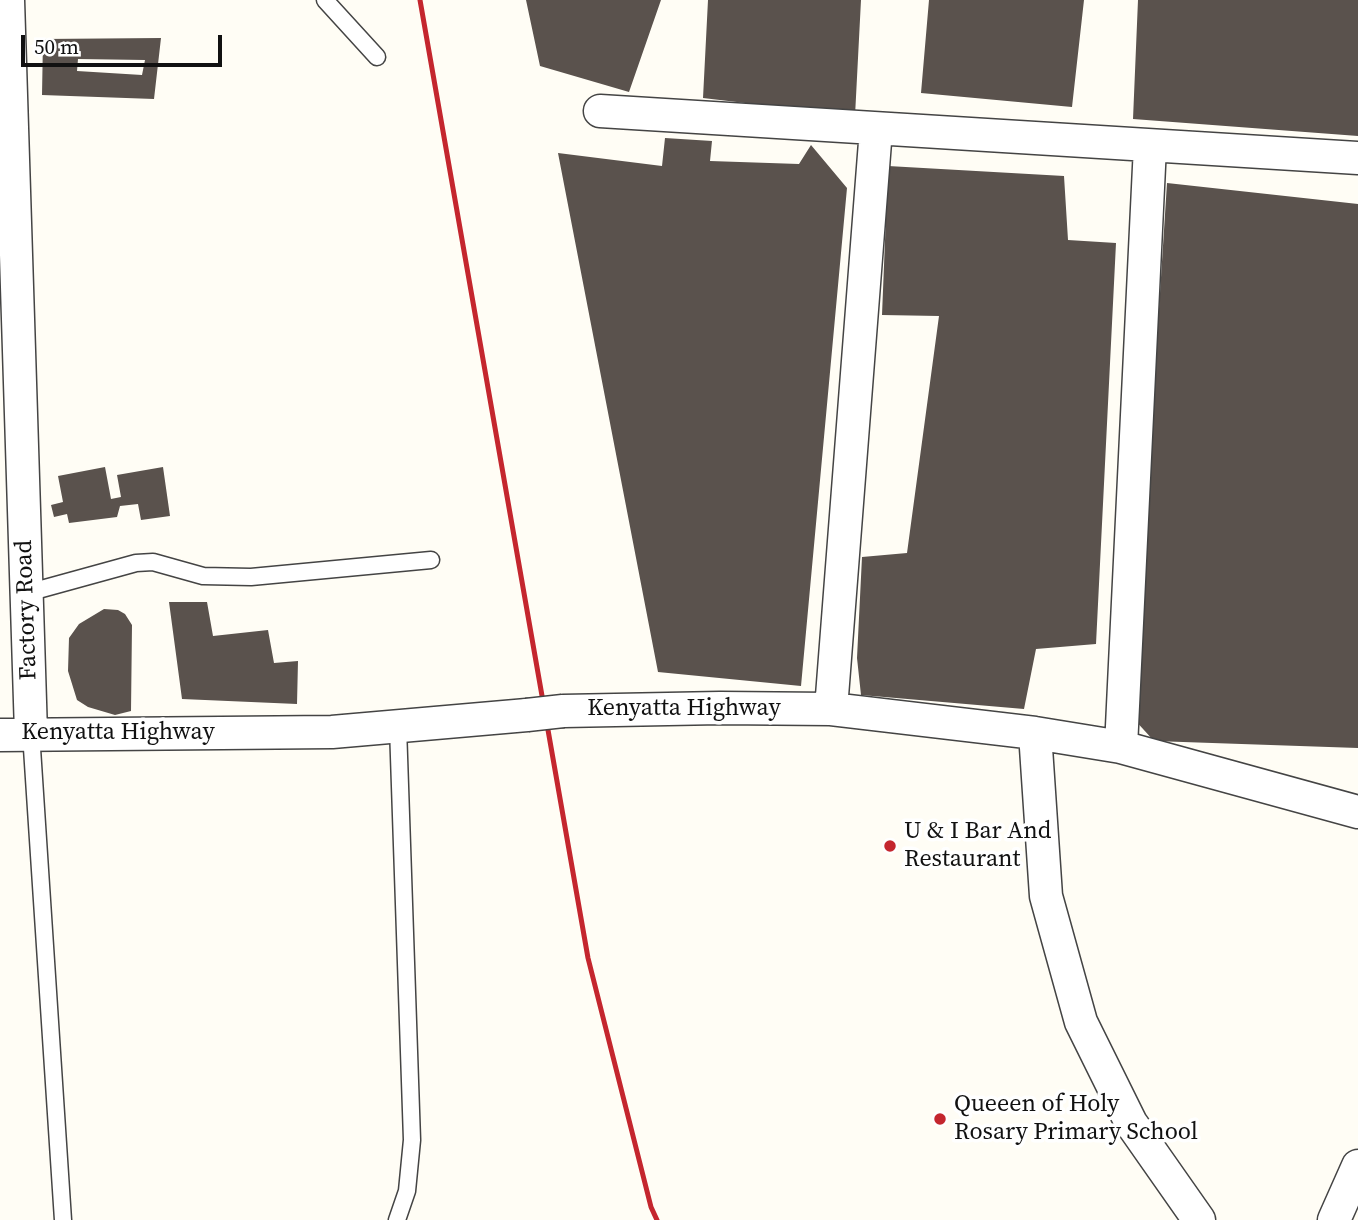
<!DOCTYPE html>
<html>
<head>
<meta charset="utf-8">
<style>
  body { margin:0 }
  #map { position:relative; width:1358px; height:1220px; overflow:hidden; background:#fffdf5; font-family:"Source Serif 4",serif }
  canvas { display:block }
  .scale { position:absolute; left:21px; top:35px; width:201px; height:32px; box-sizing:border-box; border:4px solid #111; border-top:0; padding-left:9px; font-size:21px; line-height:24px; white-space:nowrap; color:#111; -webkit-text-stroke:5px #fff; paint-order:stroke }
</style>
</head>
<body>
<div id="map">
<canvas width="1358" height="1220"></canvas>
<div class="scale">50 m</div>
</div>
<script>
const ctx = document.querySelector('canvas').getContext('2d');
ctx.lineJoin = 'round';
function fill(path, color) { ctx.fillStyle = color; ctx.fill(path, 'evenodd'); }
const shape = rows => new Path2D(rows.map(r => 'M' + r).join(''));
function stroke(path, color, width, dash) { ctx.strokeStyle = color; ctx.lineWidth = width; ctx.lineCap = dash ? 'butt' : 'round'; ctx.setLineDash(dash || []); ctx.stroke(path); }
function write(font, color, halo, rows, align = 'center') {
  ctx.font = font + ' "Source Serif 4",serif'; ctx.lineWidth = 7; ctx.setLineDash([]); ctx.textBaseline = 'middle'; ctx.strokeStyle = halo; ctx.fillStyle = color; for (const [text, x, y, turn = 0] of rows) {
    ctx.save(); ctx.translate(x, y); ctx.rotate((+turn || 0) * Math.PI / 180); ctx.textAlign = isNaN(turn) ? turn : align; if (halo) ctx.strokeText(text, 0, 0); ctx.fillText(text, 0, 0); ctx.restore();
  }
}
fill(shape([
  [526,0,661,0,629,92,540,66],
  [708,0,861,0,855,116,703,98],
  [929,0,1084,0,1072,107,921,93],
  [1138,0,1358,0,1358,136,1133,119],
  [161,38,154,99,42,95,43,39],
  [78,59,145,60,142,75,77,71],
  [665,138,712,141,710,161,799,164,811,145,847,188,801,686,658,672,558,153,662,166],
  [888,166,1064,176,1068,240,1116,243,1096,644,1036,649,1024,709,861,695,857,658,862,557,907,553,939,316,882,315],
  [1167,183,1358,204,1358,748,1154,741,1133,718],
  [105,467,111,499,121,497,117,475,163,467,170,516,141,520,138,504,120,506,117,517,69,523,67,514,54,517,51,505,63,502,58,476],
  [169,602,207,602,213,636,268,630,274,663,298,661,297,704,182,699],
  [104,609,118,610,125,614,132,625,131,711,115,715,88,707,77,700,68,671,69,638,79,624]
]), '#5a524d');
const service = shape([
  [325,0,377,57],
  [27,593,136,563,153,562,203,576,251,577,431,560],
  [31,733,63,1220],
  [397,1220,407,1191,412,1140,398,727]
]);
const minor = shape([
  [8,0,31,733],
  [600,111,1358,158],
  [831,709,876,129],
  [563,711,720,708,831,709,1035,733,1121,747,1358,812],
  [1035,733,1046,896,1081,1022,1131,1123,1199,1220],
  [0,735,332,732,527,715],
  [1121,747,1150,146],
  [1334,1220,1358,1166]
]);
stroke(service, '#444', 19);
stroke(minor, '#444', 35);
stroke(service, '#fff', 16);
stroke(minor, '#fff', 32);
stroke(shape([
  [420,0,588,958,651,1207,657,1220]
]), '#c4262e', 5);
const minorBridge = shape([
  [527,715,563,711]
]);
stroke(minorBridge, '#444', 35, []);
stroke(minorBridge, '#fff', 32);
for (const [x, y, r, color] of [
  [890,846,7,"#c4262e"],
  [940,1119,7,"#c4262e"]
]) { const dot = new Path2D(); dot.arc(x, y, r, 0, 2 * Math.PI); ctx.fillStyle = color; ctx.fill(dot); stroke(dot, '#fff', 2.5); }
write('24px', '#111', '#fff', [
  ["Factory Road",27,610,-92],
  ["Kenyatta Highway",684,709],
  ["Kenyatta Highway",118,733]
]);
write('24px', '#111', '#fff', [
  ["U & I Bar And",904,832],
  ["Restaurant",904,860],
  ["Queeen of Holy",954,1105],
  ["Rosary Primary School",954,1133]
], 'left');
</script>
</body>
</html>
